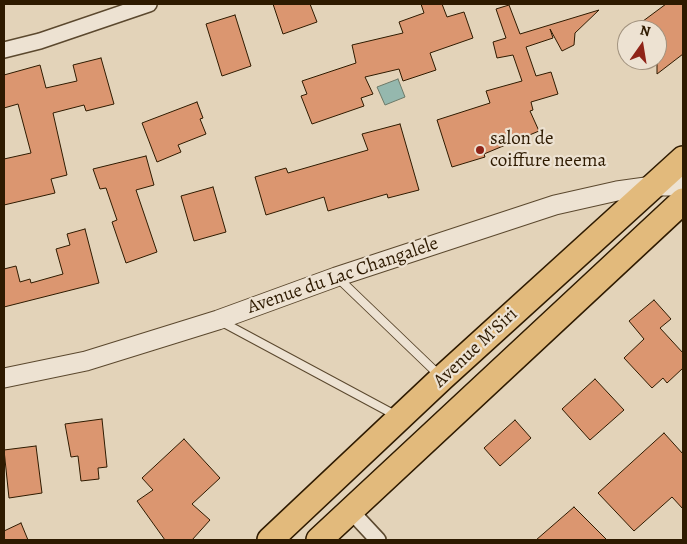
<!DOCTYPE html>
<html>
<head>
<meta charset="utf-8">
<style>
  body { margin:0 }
  #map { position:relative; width:687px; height:544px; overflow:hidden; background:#e3d3b9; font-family:Alegreya,serif }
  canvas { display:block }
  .frame { position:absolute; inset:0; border:5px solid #2e1a00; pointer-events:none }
  .north { position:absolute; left:617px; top:20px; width:50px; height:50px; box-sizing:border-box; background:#ede2d2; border:1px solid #a1927e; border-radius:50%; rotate:13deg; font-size:14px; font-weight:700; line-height:20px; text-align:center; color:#2e1a00 }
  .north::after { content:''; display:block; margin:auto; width:18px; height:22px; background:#8f2418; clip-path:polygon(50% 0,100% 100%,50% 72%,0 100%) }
</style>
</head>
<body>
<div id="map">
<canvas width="687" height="544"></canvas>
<div class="frame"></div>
<div class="north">N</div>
</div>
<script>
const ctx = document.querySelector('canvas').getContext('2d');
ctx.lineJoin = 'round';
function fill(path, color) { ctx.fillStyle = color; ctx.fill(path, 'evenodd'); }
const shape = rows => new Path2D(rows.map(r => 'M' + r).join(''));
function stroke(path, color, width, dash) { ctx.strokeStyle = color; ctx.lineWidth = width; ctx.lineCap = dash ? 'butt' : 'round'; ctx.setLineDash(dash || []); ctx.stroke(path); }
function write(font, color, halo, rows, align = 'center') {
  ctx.font = font + ' Alegreya,serif'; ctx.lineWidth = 4.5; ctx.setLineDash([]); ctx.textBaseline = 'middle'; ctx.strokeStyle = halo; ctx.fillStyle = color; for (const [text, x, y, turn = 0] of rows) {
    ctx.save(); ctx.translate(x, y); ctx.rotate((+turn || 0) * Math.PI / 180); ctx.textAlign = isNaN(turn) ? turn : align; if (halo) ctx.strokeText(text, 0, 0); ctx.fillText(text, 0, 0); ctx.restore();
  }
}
const water = shape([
  [398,79,405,97,385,105,377,87,398,79]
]);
fill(water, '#95b8ae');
stroke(water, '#6c7968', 1);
const building = shape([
  [273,4,310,4,317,22,283,34,273,4],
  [421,4,442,4,447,17,464,12,473,38,430,53,436,70,403,81,399,69,365,77,373,94,361,98,364,106,312,124,301,96,307,94,302,81,356,63,352,45,403,33,399,22,424,13,421,4],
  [666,4,683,4,683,54,657,74,657,30,631,30,666,4],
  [509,5,520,34,599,10,575,33,574,45,562,51,550,29,553,38,526,47,536,76,551,72,558,94,531,102,533,110,530,111,539,131,484,154,485,157,452,167,437,120,490,103,486,91,522,81,513,55,497,58,493,42,506,38,496,9,509,5],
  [235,15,251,66,222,76,206,24,235,15],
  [101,58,114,104,86,111,84,105,53,113,67,175,51,179,55,193,4,205,4,159,31,153,18,104,4,108,4,75,40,65,46,88,77,81,73,65,101,58],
  [197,102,203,118,200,119,206,134,178,145,181,152,157,162,142,123,197,102],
  [400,124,419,190,388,198,387,194,328,211,324,197,266,215,255,177,286,168,288,173,368,150,362,134,400,124],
  [146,156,154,185,136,190,157,252,126,263,112,222,117,220,106,188,100,189,93,169,146,156],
  [213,187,226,232,194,241,181,196,213,187],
  [85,229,99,283,4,307,4,269,16,266,20,282,30,279,31,283,63,274,56,249,70,245,67,234,85,229],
  [654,300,671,319,660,328,683,353,683,368,667,383,663,378,652,388,624,358,644,339,629,321,654,300],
  [595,379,624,410,590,440,562,409,595,379],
  [102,419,107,467,98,468,99,479,81,481,78,456,71,457,65,424,102,419],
  [515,420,531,438,500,466,484,448,515,420],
  [664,433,683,454,683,509,672,497,634,531,598,493,664,433],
  [184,439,220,478,192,504,210,520,192,540,165,540,137,501,153,490,142,478,184,439],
  [36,446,42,493,9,498,4,450,36,446],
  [574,507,607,540,536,540,574,507],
  [21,523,28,540,4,540,4,531,21,523]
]);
fill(building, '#db9670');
stroke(building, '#2e1a00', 1);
const service = shape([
  [337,277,439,375],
  [222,322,397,416]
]);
const minor = shape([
  [4,50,40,41,149,4],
  [351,511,378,540]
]);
const tertiary = shape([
  [4,378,86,361,218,320,336,277,555,205,617,191,653,186,683,186]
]);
const trunk = shape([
  [270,540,442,378,683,159],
  [319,540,683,201]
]);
stroke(service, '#5b482e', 10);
stroke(minor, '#5b482e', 18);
stroke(tertiary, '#5b482e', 21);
stroke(trunk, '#2e1a00', 28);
stroke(service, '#ede2d2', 8);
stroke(minor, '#ede2d2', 15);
stroke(tertiary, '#ede2d2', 19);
stroke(trunk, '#e2ba7c', 25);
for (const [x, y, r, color] of [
  [480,150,5,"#8f2418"]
]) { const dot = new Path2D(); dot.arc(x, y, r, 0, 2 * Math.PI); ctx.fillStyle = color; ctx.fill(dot); stroke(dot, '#ede2d2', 2); }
write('19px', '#2e1a00', '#ede2d2', [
  ["salon de",490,139],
  ["coiffure neema",490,161]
], 'left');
write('19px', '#2e1a00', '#ede2d2', [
  ["Avenue du Lac Changalele",343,276,-19],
  ["Avenue M'Siri",476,348,-43]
]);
</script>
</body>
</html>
